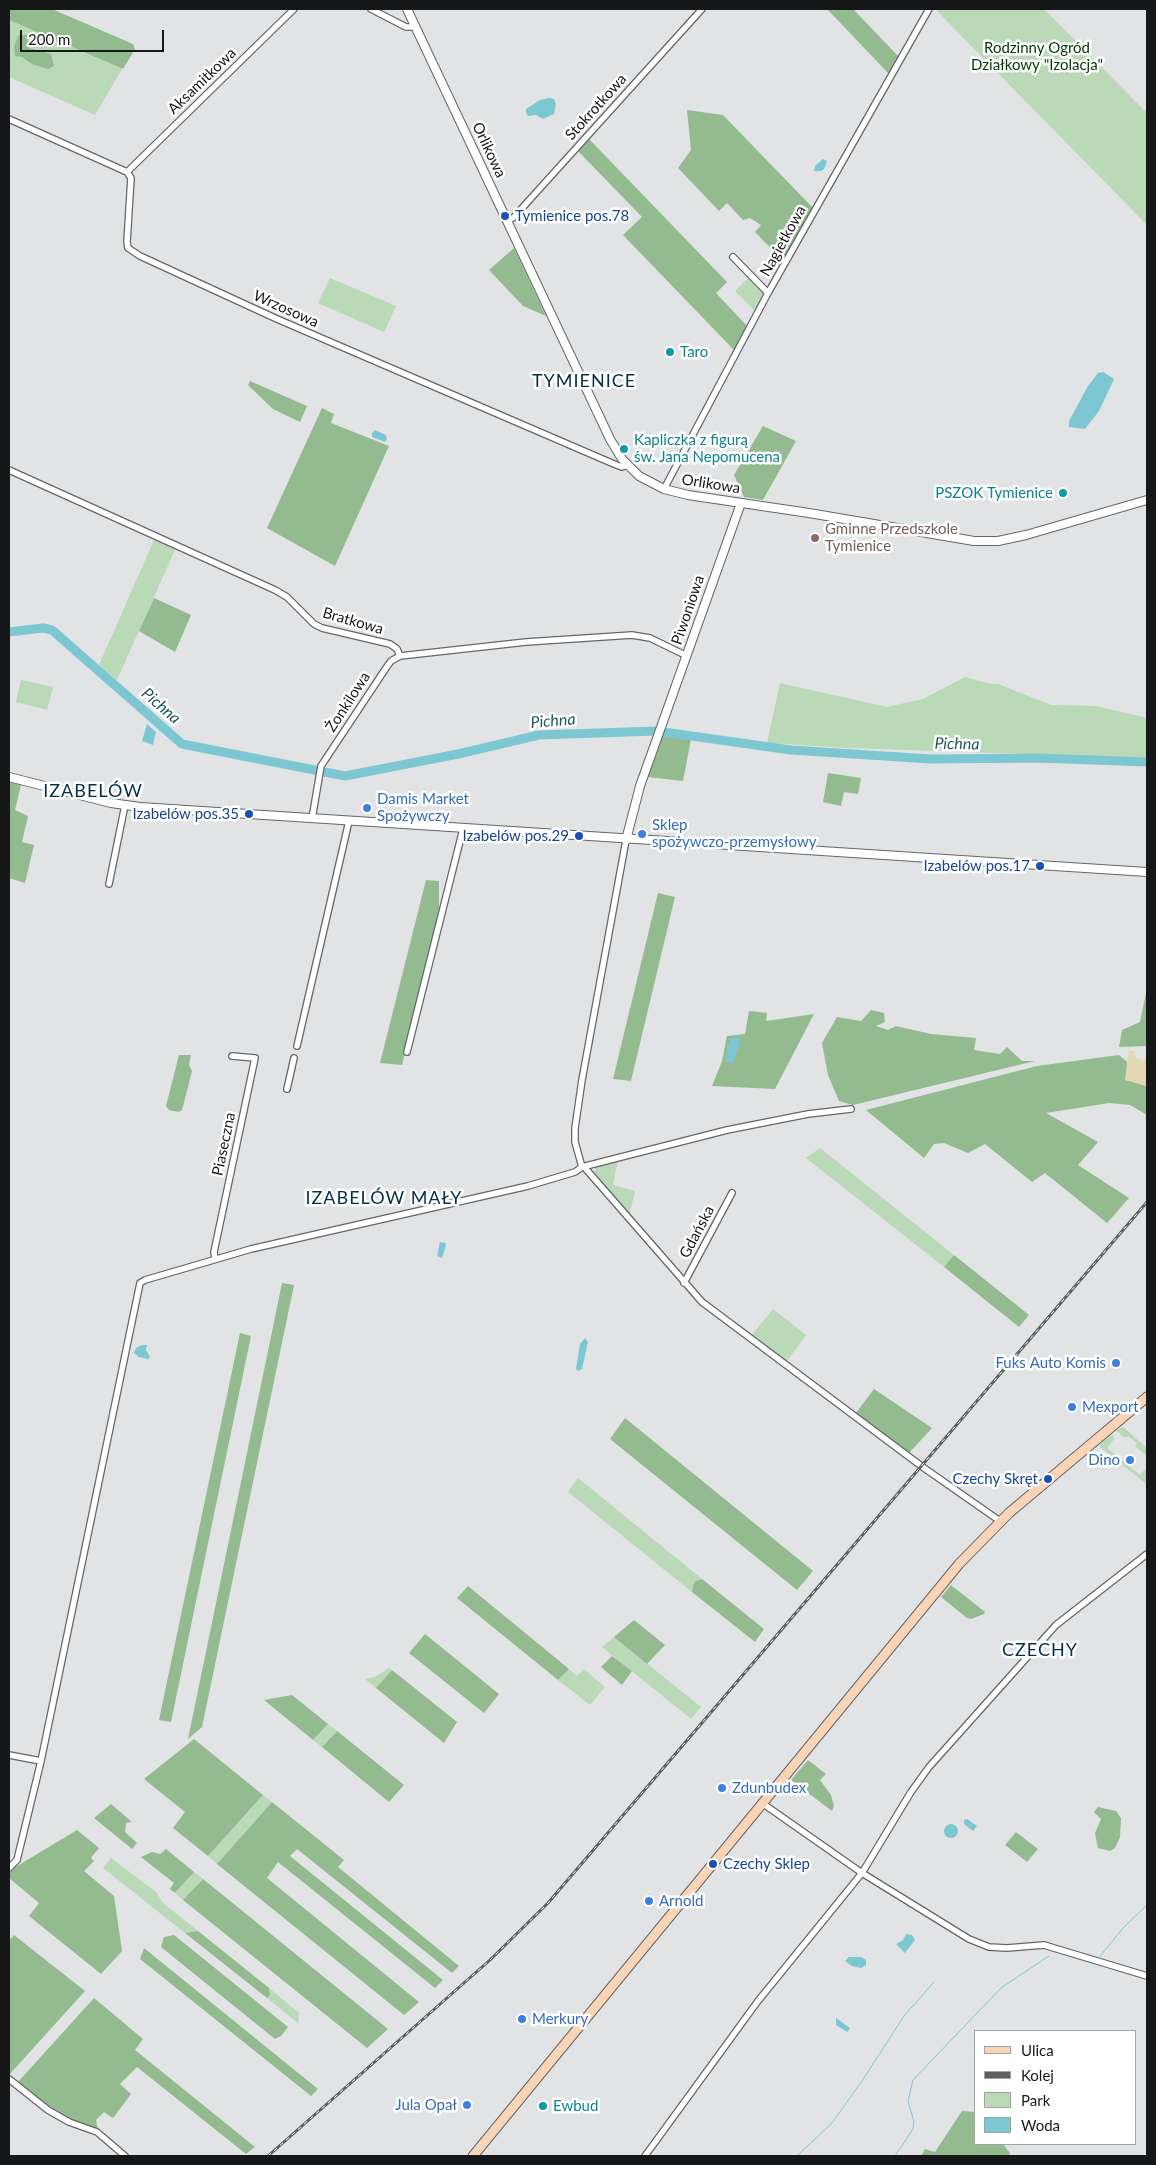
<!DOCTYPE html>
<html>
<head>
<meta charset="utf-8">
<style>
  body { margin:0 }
  #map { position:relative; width:1156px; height:2165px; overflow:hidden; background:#e1e3e5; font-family:Lato,sans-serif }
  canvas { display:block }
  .frame { position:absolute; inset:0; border:10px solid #161718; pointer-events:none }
  .legend { position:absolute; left:974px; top:2030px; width:162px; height:115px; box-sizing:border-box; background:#fff; border:1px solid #a2a2a3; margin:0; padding:6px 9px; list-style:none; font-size:15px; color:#161718 }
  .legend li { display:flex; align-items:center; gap:10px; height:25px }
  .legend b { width:25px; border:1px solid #a2a2a3 }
  .scale { position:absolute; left:20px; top:30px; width:144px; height:22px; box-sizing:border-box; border:2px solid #161718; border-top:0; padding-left:6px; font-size:15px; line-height:18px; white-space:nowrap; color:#161718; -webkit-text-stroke:4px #fff; paint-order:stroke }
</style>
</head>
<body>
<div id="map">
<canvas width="1156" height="2165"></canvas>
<div class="frame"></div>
<ul class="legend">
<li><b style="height:6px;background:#f9d4b6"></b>Ulica</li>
<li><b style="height:6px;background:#5e5f60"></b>Kolej</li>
<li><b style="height:14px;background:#bad9b7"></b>Park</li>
<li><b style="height:14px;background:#7dc7d2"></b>Woda</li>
</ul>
<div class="scale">200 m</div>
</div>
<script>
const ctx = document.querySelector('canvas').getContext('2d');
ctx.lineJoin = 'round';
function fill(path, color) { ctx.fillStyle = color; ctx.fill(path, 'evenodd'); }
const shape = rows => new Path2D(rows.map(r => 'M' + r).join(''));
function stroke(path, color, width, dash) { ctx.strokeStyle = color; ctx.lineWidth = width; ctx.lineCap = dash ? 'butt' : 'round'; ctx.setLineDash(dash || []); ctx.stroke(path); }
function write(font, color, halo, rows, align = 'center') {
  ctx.font = font + ' Lato,sans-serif'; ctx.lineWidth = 5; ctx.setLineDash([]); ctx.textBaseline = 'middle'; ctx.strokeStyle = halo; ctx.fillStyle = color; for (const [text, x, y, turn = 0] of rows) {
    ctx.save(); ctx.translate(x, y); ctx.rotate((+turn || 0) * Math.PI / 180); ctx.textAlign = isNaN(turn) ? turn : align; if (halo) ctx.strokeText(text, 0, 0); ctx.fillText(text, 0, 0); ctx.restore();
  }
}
fill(shape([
  [935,9,1044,9,1147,113,1147,225],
  [9,20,122,69,95,115,9,77],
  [27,35,29,48,47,54,32,64,22,56],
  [749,277,766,295,756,312,735,291],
  [330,278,396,306,384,332,318,303],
  [154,540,175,550,117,680,99,665],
  [965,677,990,684,998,684,1051,705,1097,706,1147,718,1147,758,848,748,767,743,780,683,887,707,923,699],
  [21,680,53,687,47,710,16,702],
  [820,1148,954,1255,944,1267,806,1158],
  [618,1160,613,1185,635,1191,629,1216,594,1175,595,1167],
  [773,1309,806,1335,787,1361,751,1336],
  [1123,1427,1147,1448,1147,1456,1135,1446,1137,1443,1129,1437,1123,1437,1116,1430],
  [1111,1435,1115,1438,1107,1448,1140,1475,1147,1467,1146,1484,1100,1447,1100,1444],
  [578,1478,702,1579,694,1582,692,1592,568,1492],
  [614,1637,701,1707,691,1719,602,1647],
  [389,1668,392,1670,376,1688,365,1679,375,1677],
  [569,1669,577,1676,584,1669,605,1687,590,1705,558,1680],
  [328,1724,337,1731,322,1747,313,1740],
  [263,1795,272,1802,217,1864,208,1856],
  [111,1858,156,1892,163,1903,198,1931,185,1933,103,1868],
  [194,1872,203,1879,183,1900,175,1893],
  [269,1988,299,2013,298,2023,267,1998,270,1995]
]), '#bad9b7');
fill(shape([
  [10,9,52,9,133,44,135,49,123,69,9,20],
  [827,9,853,9,899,57,889,74],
  [19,35,27,35,29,48,51,54,54,66,48,69,32,64,22,57,15,56,14,46],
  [687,110,723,115,814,209,784,262,755,232,761,225,750,218,743,220,727,203,719,211,678,168,691,150],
  [588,138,727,282,716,293,747,326,734,350,623,235,642,217,577,150],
  [514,248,546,316,523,306,489,270],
  [250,381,307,406,300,422,273,409,248,385],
  [322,408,334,414,331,423,389,446,335,566,267,528],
  [763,426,796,441,763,500,744,497,734,475],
  [154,598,191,615,175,652,139,631],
  [662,735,691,739,683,781,648,777],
  [828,773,861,778,858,794,844,792,841,806,823,802],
  [9,782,21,785,15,810,28,816,22,842,34,845,25,883,9,878],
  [426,880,439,881,439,915,402,1065,380,1063],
  [658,893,675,897,631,1081,613,1079],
  [1147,988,1147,1046,1119,1047,1122,1030,1140,1022],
  [871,1010,884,1013,885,1022,876,1026,888,1030,896,1026,931,1034,976,1038,974,1050,1000,1054,1007,1047,1022,1061,1035,1061,853,1105,839,1101,828,1075,822,1043,837,1017,861,1021],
  [749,1011,767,1013,766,1021,814,1014,775,1089,712,1086,722,1061,727,1036,745,1034],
  [179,1055,191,1055,189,1065,192,1071,182,1110,179,1112,169,1110,166,1106],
  [1119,1055,1127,1062,1126,1080,1147,1086,1147,1115,1130,1105,1109,1103,1046,1113,1098,1142,1078,1165,1129,1198,1107,1223,1045,1173,1032,1182,985,1144,968,1153,944,1143,934,1144,924,1158,866,1110,1037,1066],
  [954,1255,1029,1315,1019,1327,944,1267],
  [282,1283,294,1285,202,1727,188,1739],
  [240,1333,251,1336,171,1722,159,1720],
  [874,1389,932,1428,909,1453,856,1413],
  [625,1418,813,1571,797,1590,610,1439],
  [702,1579,764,1629,755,1642,692,1592,694,1582],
  [951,1585,985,1612,984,1614,971,1619,967,1618,941,1597],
  [468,1586,569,1669,558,1680,457,1598],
  [634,1620,665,1645,647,1664,614,1637],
  [425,1634,499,1694,484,1713,409,1653],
  [612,1656,632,1671,622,1685,601,1667],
  [392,1670,457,1722,444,1743,376,1688],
  [292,1695,328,1724,313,1740,264,1700],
  [337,1731,404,1785,389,1802,322,1747],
  [194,1739,263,1795,208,1856,173,1828,185,1812,144,1779],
  [808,1760,826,1774,820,1780,831,1795,834,1806,832,1811,791,1780],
  [272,1802,344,1860,338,1867,459,1966,452,1973,297,1849,290,1856,443,1980,435,1988,278,1862,267,1878,419,2002,404,2015,217,1864],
  [111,1804,132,1822,126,1823,125,1832,137,1843,132,1849,94,1818],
  [1098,1807,1116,1811,1121,1818,1120,1837,1115,1848,1110,1851,1098,1848,1095,1833,1101,1819,1094,1812],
  [77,1830,99,1848,91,1858,94,1861,84,1871,114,1896,122,1951,101,1974,29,1916,39,1903,9,1878,9,1871],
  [1016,1832,1038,1849,1027,1862,1005,1845],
  [166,1849,194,1872,175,1893,170,1889,174,1883,141,1857,152,1852,160,1854],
  [203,1879,388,2029,367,2048,183,1900],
  [198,1931,269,1988,270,1995,267,1998,185,1933],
  [14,1935,85,1991,9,2075,9,1941],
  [174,1935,288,2027,281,2036,275,2039,161,1947,164,1937],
  [144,1948,318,2089,311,2096,140,1959],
  [94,1998,143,2039,135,2050,255,2147,246,2154,137,2067,120,2084,131,2094,113,2118,104,2112,96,2120,98,2129,72,2120,49,2106,18,2082],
  [962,2111,975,2112,975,2144,1003,2144,1010,2153,1009,2156,921,2156,925,2149,935,2152]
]), '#93bb8f');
fill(shape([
  [1129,1051,1134,1051,1136,1058,1143,1060,1147,1055,1147,1086,1125,1080]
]), '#e3d9b5');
fill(shape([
  [549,98,554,99,556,104,554,114,543,119,536,115,528,116,526,113,526,109,540,100],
  [823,159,827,161,824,169,821,171,814,171,815,166],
  [1103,372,1114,379,1099,411,1085,429,1069,427,1069,421,1088,386,1098,373],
  [375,430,386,435,387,439,385,442,372,437,372,433],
  [147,724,156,732,153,745,142,741],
  [731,1038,739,1038,740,1042,733,1064,726,1061,727,1048],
  [440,1242,445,1243,446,1245,442,1258,437,1256],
  [585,1338,588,1342,587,1346,582,1369,578,1371,576,1369,580,1344],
  [142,1345,147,1345,146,1350,150,1357,148,1359,139,1357,134,1353,136,1348],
  [967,1819,977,1826,973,1831,964,1824,964,1820],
  '944 1831a7 7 0 1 1 14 0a7 7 0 1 1-14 0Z',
  [906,1934,912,1935,915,1940,905,1953,896,1944,903,1940],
  [849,1957,861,1957,866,1960,866,1965,861,1968,852,1966,845,1961],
  [836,2018,850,2028,847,2032,836,2025]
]), '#7dc7d2');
stroke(shape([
  [1100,1956,1124,1927,1147,1905],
  [797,2156,832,2123,862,2081,904,2016,934,1982],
  [895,2156,913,2129,914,2122,908,2101,913,2080,1001,1988,1049,1956]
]), '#7dc7d2', 1);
stroke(shape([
  [9,632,43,628,52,630,182,744,345,776,458,754,539,735,656,731,791,750,931,759,1038,758,1147,762]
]), '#7dc7d2', 9);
const minor = shape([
  [371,9,406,27,416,27],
  [9,119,127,172,131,178,127,242,128,248,140,256,277,319,614,464,622,467,628,465],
  [127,172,294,9],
  [508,221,514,217,702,9],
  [733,257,768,293],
  [9,470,275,590,287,597,314,624,322,628,390,644,397,649,400,656,526,642,632,635,650,638,687,656],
  [664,489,768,293,929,9],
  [312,819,321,766,386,668,391,661,400,656],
  [109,884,125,805],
  [297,1046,349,821],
  [407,1052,463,829],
  [287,1089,294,1058],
  [582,1167,575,1142,575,1128,582,1080,626,840],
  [585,1168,702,1302,924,1468,1000,1521],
  [215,1259,214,1252,255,1058,232,1056],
  [684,1283,732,1193],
  [9,1755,41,1761],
  [762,1803,862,1873,969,1939,989,1947,1007,1948,1044,1945,1147,1976],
  [9,1868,17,1860,41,1761,140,1283,145,1280,251,1249,528,1186,575,1172,582,1167,727,1130,808,1114,851,1109],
  [9,2079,48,2110,69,2122,97,2132,125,2156],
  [645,2156,758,2001,862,1873,911,1792,929,1767,1056,1625,1147,1554]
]);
const tertiary = shape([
  [407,9,610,439,622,459,639,476,664,489,688,495,809,513,974,541,998,541,1026,535,1147,500],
  [9,777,111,803,140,807,1147,872],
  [626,840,640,786,741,503]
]);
const secondary = shape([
  [473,2156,959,1564,1009,1513,1147,1397]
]);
stroke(minor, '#646668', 8);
stroke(tertiary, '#646668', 10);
stroke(secondary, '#646668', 11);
stroke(minor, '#fff', 5.5);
stroke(tertiary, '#fff', 8);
stroke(secondary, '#f9d4b6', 9);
const rail = shape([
  [268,2156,490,1960,548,1903,1147,1202]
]);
stroke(rail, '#5e5f60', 3);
stroke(rail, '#fff', 1, [4]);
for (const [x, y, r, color] of [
  [505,216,5,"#1a4fb4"],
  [670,352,5,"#0f9aa8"],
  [624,449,5,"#0f9aa8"],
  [1063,493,5,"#0f9aa8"],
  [815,538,5,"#8d6e63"],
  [367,808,5,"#3f7fe0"],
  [249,814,5,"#1a4fb4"],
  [642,834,5,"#3f7fe0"],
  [579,836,5,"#1a4fb4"],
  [1040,866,5,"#1a4fb4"],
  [1116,1363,5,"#3f7fe0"],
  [1072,1407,5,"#3f7fe0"],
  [1130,1460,5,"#3f7fe0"],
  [1048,1479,5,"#1a4fb4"],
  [722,1788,5,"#3f7fe0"],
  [713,1864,5,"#1a4fb4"],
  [649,1901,5,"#3f7fe0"],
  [522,2019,5,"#3f7fe0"],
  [467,2105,5,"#3f7fe0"],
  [543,2106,5,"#0f9aa8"]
]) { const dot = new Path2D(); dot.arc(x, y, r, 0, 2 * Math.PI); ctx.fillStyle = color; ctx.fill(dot); stroke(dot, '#fff', 2); }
write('15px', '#003b00', '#fff', [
  ["Rodzinny Ogród",1037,48],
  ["Działkowy \"Izolacja\"",1037,65]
]);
write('15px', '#161718', '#fff', [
  ["Aksamitkowa",202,81,-44],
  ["Stokrotkowa",596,107,-48],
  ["Orlikowa",489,150,65],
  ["Nagietkowa",783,241,-61],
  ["Wrzosowa",286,309,24],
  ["Orlikowa",711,484,9],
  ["Piwoniowa",688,610,-71],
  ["Bratkowa",353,621,16],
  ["Żonkilowa",348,702,-57],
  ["Piaseczna",224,1144,-78],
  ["Gdańska",697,1232,-62]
]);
write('15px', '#164399', '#fff', [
  ["Tymienice pos.78",515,216,"left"],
  ["Izabelów pos.35",239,814],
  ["Izabelów pos.29",569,836],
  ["Izabelów pos.17",1030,866],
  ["Czechy Skręt",1038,1479],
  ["Czechy Sklep",723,1864,"left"]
], 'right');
write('15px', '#0d838f', '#fff', [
  ["Taro",680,352],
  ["Kapliczka z figurą",634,440],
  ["św. Jana Nepomucena",634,457],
  ["PSZOK Tymienice",1053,493,"right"],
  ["Ewbud",553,2106]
], 'left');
write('15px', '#785e54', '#fff', [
  ["Gminne Przedszkole",825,529],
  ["Tymienice",825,546]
], 'left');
write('15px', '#366cbe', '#fff', [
  ["Damis Market",377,799],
  ["Spożywczy",377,816],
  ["Sklep",652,825],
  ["spożywczo-przemysłowy",652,842],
  ["Fuks Auto Komis",1106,1363,"right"],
  ["Mexport",1082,1407],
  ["Dino",1120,1460,"right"],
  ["Zdunbudex",732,1788],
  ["Arnold",659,1901],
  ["Merkury",532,2019],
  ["Jula Opał",457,2105,"right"]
], 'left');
write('italic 16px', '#1b5962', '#fff', [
  ["Pichna",161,706,41],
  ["Pichna",553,721,-5],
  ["Pichna",957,744,1]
]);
ctx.letterSpacing = '1px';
write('18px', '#033046', '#fff', [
  ["TYMIENICE",584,381],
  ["IZABELÓW",93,791],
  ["IZABELÓW MAŁY",384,1198],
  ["CZECHY",1040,1650]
]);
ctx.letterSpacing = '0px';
</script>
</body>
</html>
